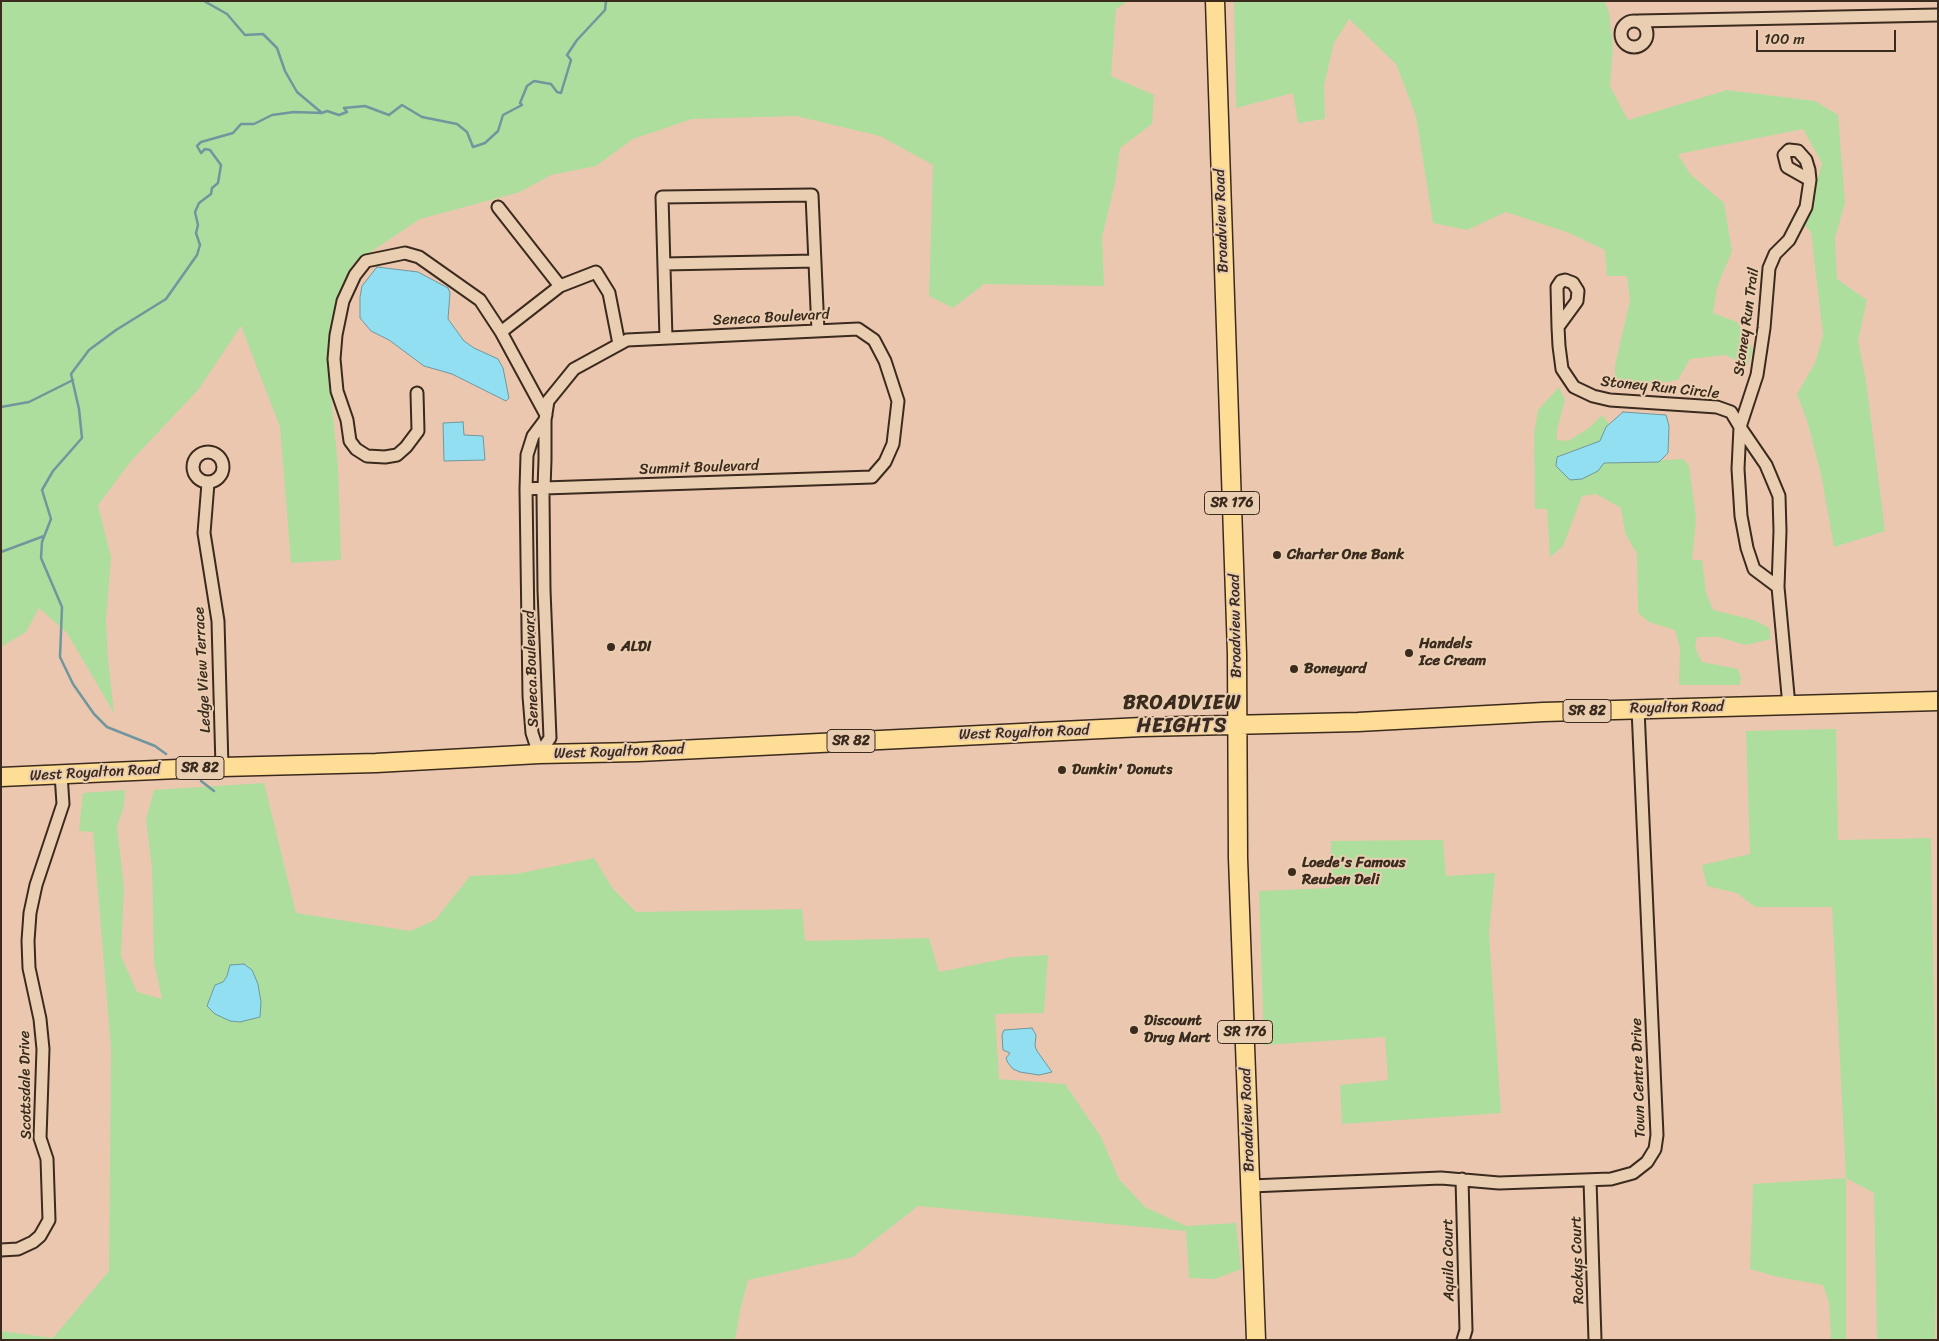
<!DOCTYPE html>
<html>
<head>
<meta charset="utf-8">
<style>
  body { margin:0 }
  #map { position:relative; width:1939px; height:1341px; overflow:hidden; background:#ecc7af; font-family:Sriracha,sans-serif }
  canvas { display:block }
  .frame { position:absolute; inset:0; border:2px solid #3b2a1e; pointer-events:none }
  .scale { position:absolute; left:1756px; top:30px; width:140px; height:22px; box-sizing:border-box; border:2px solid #3b2a1e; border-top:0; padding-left:6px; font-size:15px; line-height:18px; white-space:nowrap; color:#3b2a1e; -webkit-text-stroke:4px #eaceb1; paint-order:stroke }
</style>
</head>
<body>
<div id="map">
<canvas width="1939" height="1341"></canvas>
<div class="frame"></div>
<div class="scale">100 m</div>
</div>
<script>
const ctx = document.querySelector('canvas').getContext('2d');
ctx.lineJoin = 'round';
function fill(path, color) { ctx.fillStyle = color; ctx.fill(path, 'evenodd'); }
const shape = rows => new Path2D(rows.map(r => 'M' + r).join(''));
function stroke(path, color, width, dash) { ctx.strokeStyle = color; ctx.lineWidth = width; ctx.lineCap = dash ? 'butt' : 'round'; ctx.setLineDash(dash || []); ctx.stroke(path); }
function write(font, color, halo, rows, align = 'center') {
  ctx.font = font + ' Sriracha,sans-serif'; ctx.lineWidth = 4; ctx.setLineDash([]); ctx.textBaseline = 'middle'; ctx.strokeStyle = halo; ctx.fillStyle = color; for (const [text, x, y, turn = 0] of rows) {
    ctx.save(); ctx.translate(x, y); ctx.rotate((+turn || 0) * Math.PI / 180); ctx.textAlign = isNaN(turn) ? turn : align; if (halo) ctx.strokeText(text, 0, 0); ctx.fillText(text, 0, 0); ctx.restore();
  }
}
fill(shape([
  [1,1,1128,1,1116,9,1111,76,1154,95,1152,124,1120,148,1115,183,1102,237,1104,286,984,284,953,308,929,296,933,165,880,136,796,116,692,119,633,139,596,166,551,175,520,192,420,219,354,263,347,279,330,344,331,395,338,466,341,560,291,563,280,427,241,326,198,390,131,461,98,505,111,557,106,621,108,659,114,713,67,633,39,608,26,632,1,647],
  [1234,1,1604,1,1609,12,1613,47,1610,86,1628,120,1727,90,1815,101,1838,115,1845,203,1835,238,1837,279,1867,300,1858,341,1866,381,1885,531,1834,547,1822,479,1808,424,1797,394,1815,363,1823,335,1811,232,1805,226,1822,163,1803,129,1678,154,1690,174,1724,203,1732,251,1717,287,1713,313,1737,322,1753,349,1748,365,1725,355,1690,359,1678,380,1615,389,1615,365,1630,301,1627,276,1607,276,1605,250,1569,233,1506,212,1467,230,1433,223,1416,116,1396,64,1349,19,1334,43,1324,85,1325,119,1298,123,1293,93,1236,108],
  [1559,387,1565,400,1557,430,1557,440,1568,441,1589,428,1602,415,1609,424,1600,441,1557,457,1556,466,1570,480,1604,463,1683,459,1689,465,1696,518,1692,560,1702,560,1706,593,1713,610,1754,620,1769,628,1771,639,1746,645,1718,637,1697,637,1695,648,1702,662,1738,669,1741,678,1740,685,1679,685,1680,648,1675,630,1649,622,1638,613,1637,554,1625,533,1621,508,1596,494,1582,496,1563,546,1550,557,1547,509,1535,509,1534,434,1538,410],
  [1836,729,1838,840,1931,838,1937,1190,1935,1340,1877,1340,1874,1193,1846,1178,1846,1340,1831,1340,1829,1302,1823,1285,1778,1277,1750,1269,1753,1184,1846,1178,1832,907,1755,907,1737,893,1707,886,1702,865,1750,854,1746,731],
  [264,783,296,913,410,931,435,920,470,876,516,874,594,858,613,889,636,912,802,909,805,941,929,938,939,972,1013,957,1048,955,1044,1013,995,1014,999,1079,1065,1084,1101,1137,1119,1179,1145,1207,1186,1226,1236,1223,1241,1269,1215,1279,1189,1278,1186,1231,918,1206,853,1257,748,1280,740,1311,735,1340,235,1340,235,1338,228,1340,1,1340,1,1331,53,1338,109,1271,111,1049,93,832,79,831,83,793,125,790,124,806,117,826,124,888,121,956,137,992,162,999,154,962,152,867,146,820,154,790],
  [1443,840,1446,876,1495,873,1489,933,1501,1113,1342,1124,1340,1085,1388,1080,1385,1037,1264,1045,1259,891,1331,888,1331,841]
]), '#adde9e');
const water = shape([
  [377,267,418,272,448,288,450,293,448,319,464,341,474,348,498,359,503,368,509,398,506,401,452,374,424,366,389,340,371,331,360,318,360,297,362,286,377,267],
  [1623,412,1666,415,1669,426,1668,453,1659,462,1604,463,1598,471,1582,479,1570,480,1556,466,1557,457,1600,441,1606,427,1623,412],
  [463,422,464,435,483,436,485,460,444,461,443,423,463,422],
  [244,964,252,970,258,984,261,1002,260,1017,240,1022,230,1021,215,1014,207,1006,215,985,223,982,227,976,230,965,244,964],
  [1032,1028,1036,1035,1035,1046,1037,1051,1052,1072,1039,1075,1020,1072,1013,1069,1008,1063,1006,1058,1010,1053,1003,1050,1002,1035,1004,1030,1032,1028]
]);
fill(water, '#92dff2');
stroke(water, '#6f979d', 1);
stroke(shape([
  [204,1,227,14,245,35,263,34,277,48,285,71,297,92,322,113],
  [1,407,29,402,73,380],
  [1,552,44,536],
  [166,754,155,746,107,727,94,714,73,684,60,657,62,607,41,558,42,542,51,519,42,490,53,471,82,438,79,409,71,374,89,350,116,330,166,299,197,255,200,245,196,233,198,225,195,212,199,203,211,194,212,188,218,183,221,165,210,150,205,149,201,153,197,146,201,142,233,133,241,124,254,124,272,115,294,112,322,113,327,111,339,115,347,112,344,108,365,106,389,115,402,105,422,117,457,124,467,132,473,147,485,143,498,131,503,115,522,105,520,103,527,86,534,81,551,84,557,92,561,93,571,60,567,55,577,40,605,10,606,1],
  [201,781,214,791]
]), '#6f979d', 2.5);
const minor = shape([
  '1621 34a13 13 0 1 1 26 0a13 13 0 1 1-26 0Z',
  [1638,21,1938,15],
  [498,207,560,286],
  [664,264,815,261],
  [1558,327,1557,287,1561,281,1565,280,1573,283,1578,291,1577,301,1558,327,1559,346,1562,369,1574,387,1593,396,1610,400,1717,407,1731,412,1740,427,1738,469,1741,516,1747,548,1754,569,1778,587],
  [501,332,560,286,596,272,609,293,619,344],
  [666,338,662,197,812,195,818,331],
  [417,393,418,431,406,447,397,455,385,457,367,456,356,449,350,441,347,420,337,391,334,359,336,335,343,301,355,275,366,261,405,253,419,257,480,300,501,332,546,415],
  '193 467a15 15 0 1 1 30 0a15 15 0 1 1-30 0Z',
  [208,483,204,533,218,621,222,767],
  [526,489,544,488,872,477,885,462,893,444,898,401,885,361,874,340,858,329,627,340,574,369,548,401,545,420,545,460,544,488,543,494,544,590,550,738,539,754],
  [1789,706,1778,587,1780,531,1779,496,1766,465,1740,427,1757,375,1764,328,1769,268,1775,254,1789,240,1806,207,1810,180,1809,170,1806,160,1798,151,1789,150,1784,155,1787,167,1810,180],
  [539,754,532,733,529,696,526,489,527,455,533,436,545,420],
  [1462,1179,1466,1330,1463,1340],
  [1590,1180,1595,1340],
  [1251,1186,1441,1178,1499,1183,1611,1179,1633,1173,1647,1162,1655,1149,1657,1135,1638,709],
  [1,1250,18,1249,33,1242,40,1236,49,1220,47,1159,40,1138,43,1049,40,1019,29,968,28,941,30,913,36,885,63,804,61,774]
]);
const primary = shape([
  [1215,1,1237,654,1238,858,1256,1340],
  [1,777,222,767,376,763,539,754,638,752,1142,727,1358,722,1543,712,1938,701]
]);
stroke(minor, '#3b2a1e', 15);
stroke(primary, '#3b2a1e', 21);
stroke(minor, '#eaceb1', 11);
stroke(primary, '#fedd96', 18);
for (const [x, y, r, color] of [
  [1277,555,5,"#3b2a1e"],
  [611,647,5,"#3b2a1e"],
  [1409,653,5,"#3b2a1e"],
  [1294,669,5,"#3b2a1e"],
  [1062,770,5,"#3b2a1e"],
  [1292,872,5,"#3b2a1e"],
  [1134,1030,5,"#3b2a1e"]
]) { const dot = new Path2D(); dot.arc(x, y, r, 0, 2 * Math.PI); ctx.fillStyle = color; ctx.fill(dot); stroke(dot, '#eaceb1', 2); }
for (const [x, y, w] of [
  [1232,503,55],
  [1587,711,48],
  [851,741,48],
  [200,768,48],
  [1245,1032,55]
]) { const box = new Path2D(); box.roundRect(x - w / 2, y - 11.5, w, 23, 4); ctx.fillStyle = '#eaceb1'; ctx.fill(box); stroke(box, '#3b2a1e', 1); }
write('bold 14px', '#3b2a1e', null, [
  ["SR 176",1232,503],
  ["SR 82",1587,711],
  ["SR 82",851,741],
  ["SR 82",200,768],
  ["SR 176",1245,1032]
]);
write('15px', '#3b2a1e', '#eaceb1', [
  ["Broadview Road",1222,221,-92],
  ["Seneca Boulevard",771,318,-3],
  ["Stoney Run Trail",1747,322,-82],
  ["Stoney Run Circle",1660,388,6],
  ["Summit Boulevard",699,468,-2],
  ["Broadview Road",1236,626,-91],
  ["Seneca Boulevard",532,669,-92],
  ["Ledge View Terrace",203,670,-93],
  ["Royalton Road",1677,708,-1],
  ["West Royalton Road",1024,733,-2],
  ["West Royalton Road",619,752,-2],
  ["West Royalton Road",95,773,-3],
  ["Town Centre Drive",1639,1078,-92],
  ["Scottsdale Drive",26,1085,-91],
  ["Broadview Road",1248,1120,-92],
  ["Aquila Court",1449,1260,-91],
  ["Rockys Court",1578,1260,-92]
]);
write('bold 15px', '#3b2a1e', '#eaceb1', [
  ["Charter One Bank",1287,555],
  ["Handels",1419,644],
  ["Ice Cream",1419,661],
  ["ALDI",621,647],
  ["Boneyard",1304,669],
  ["Dunkin' Donuts",1072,770],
  ["Loede's Famous",1302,863],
  ["Reuben Deli",1302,880],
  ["Discount",1144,1021],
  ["Drug Mart",1144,1038]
], 'left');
ctx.letterSpacing = '1px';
write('bold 20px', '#3b2a1e', '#eaceb1', [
  ["BROADVIEW",1182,704],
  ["HEIGHTS",1182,727]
]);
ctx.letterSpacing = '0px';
</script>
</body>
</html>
